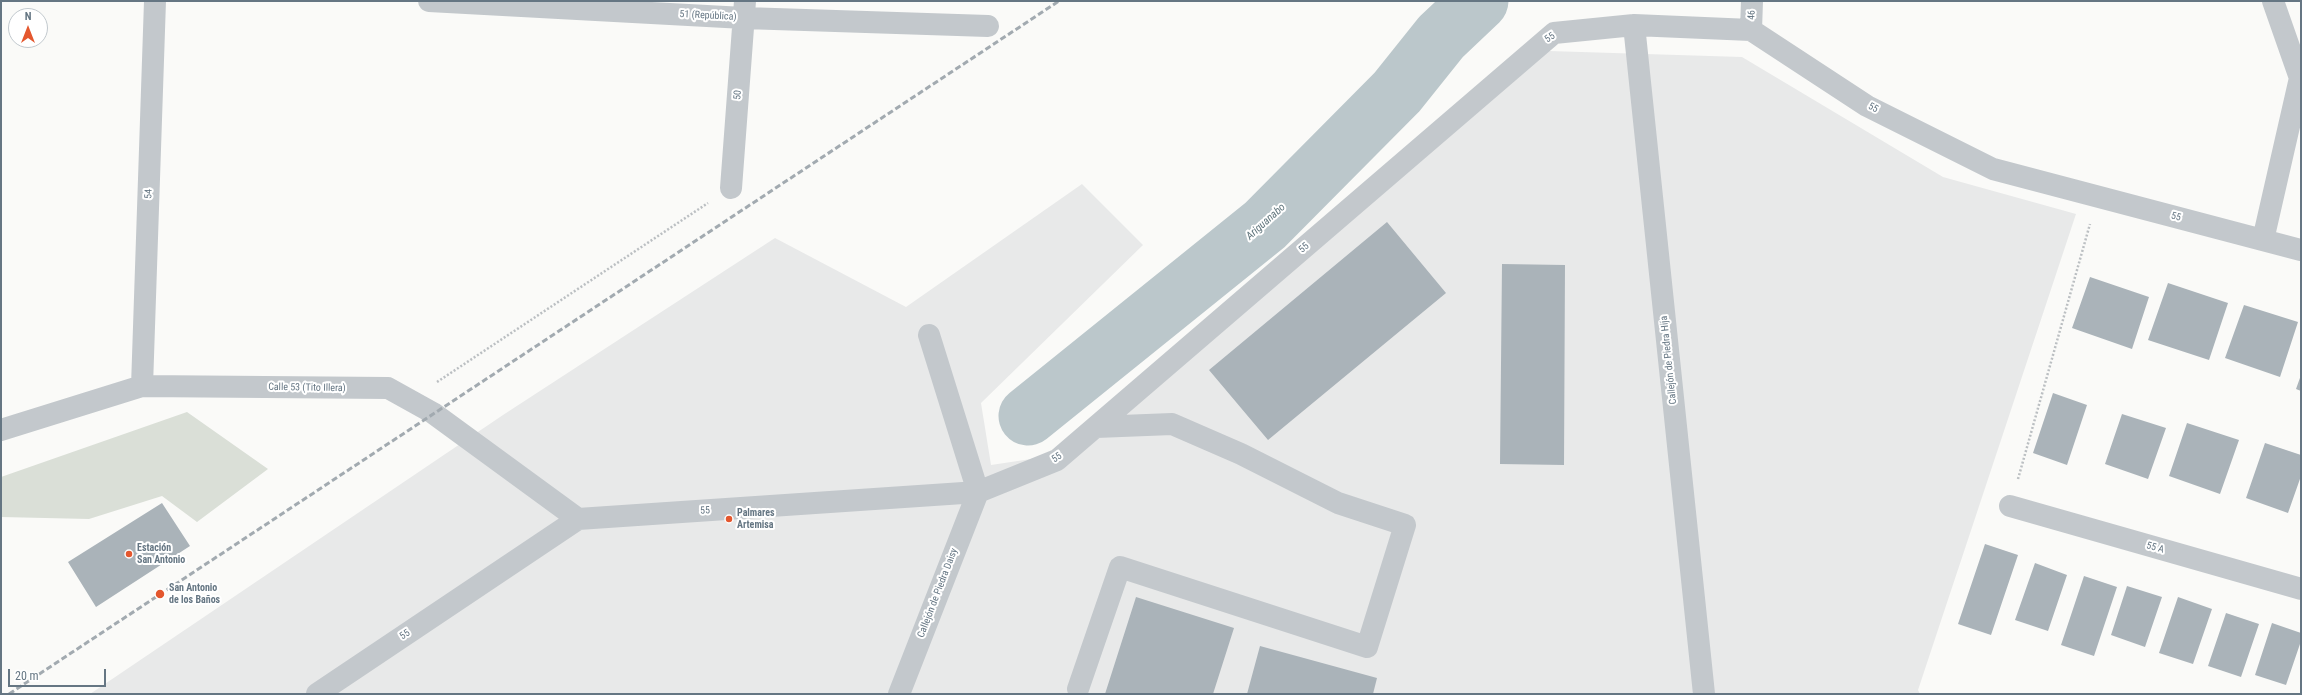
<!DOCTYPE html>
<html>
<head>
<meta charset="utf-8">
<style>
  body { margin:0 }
  #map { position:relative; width:2302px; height:695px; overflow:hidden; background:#fafaf8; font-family:"Roboto Condensed",sans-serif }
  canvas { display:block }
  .frame { position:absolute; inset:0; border:2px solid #657683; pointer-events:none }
  .north { position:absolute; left:8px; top:8px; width:40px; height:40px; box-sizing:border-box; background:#fff; border:1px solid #c1c8cd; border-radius:50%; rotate:0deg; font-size:11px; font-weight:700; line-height:16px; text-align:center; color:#657683 }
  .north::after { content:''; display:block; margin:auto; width:14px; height:18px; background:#e4572e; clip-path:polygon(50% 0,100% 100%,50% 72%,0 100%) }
  .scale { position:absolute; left:8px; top:669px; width:98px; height:18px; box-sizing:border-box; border:2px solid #657683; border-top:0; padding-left:5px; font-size:12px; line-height:14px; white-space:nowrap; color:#657683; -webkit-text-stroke:3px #fff; paint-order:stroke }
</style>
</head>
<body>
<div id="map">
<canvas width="2302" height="695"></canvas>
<div class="frame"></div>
<div class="north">N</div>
<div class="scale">20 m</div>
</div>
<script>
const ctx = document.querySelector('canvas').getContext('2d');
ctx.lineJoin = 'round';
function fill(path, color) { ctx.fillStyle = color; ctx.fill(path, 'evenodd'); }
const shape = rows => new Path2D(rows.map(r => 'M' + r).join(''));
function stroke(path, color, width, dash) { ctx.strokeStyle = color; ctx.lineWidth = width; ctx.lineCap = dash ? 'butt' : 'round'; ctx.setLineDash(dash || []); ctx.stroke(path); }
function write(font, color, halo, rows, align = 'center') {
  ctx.font = font + ' "Roboto Condensed",sans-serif'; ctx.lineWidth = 4; ctx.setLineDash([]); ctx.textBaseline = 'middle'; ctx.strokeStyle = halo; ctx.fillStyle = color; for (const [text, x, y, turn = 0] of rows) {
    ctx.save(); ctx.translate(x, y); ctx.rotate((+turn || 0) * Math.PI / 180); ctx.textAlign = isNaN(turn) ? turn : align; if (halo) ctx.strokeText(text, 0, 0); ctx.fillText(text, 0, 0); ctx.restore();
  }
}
fill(shape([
  [1549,51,1742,57,1943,177,2076,214,1918,690,1920,694,90,694,503,415,775,238,906,307,1082,184,1143,245,981,403,991,465,1051,456]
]), '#e8e9e9');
fill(shape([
  [187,412,268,469,197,522,162,496,89,519,1,517,1,477]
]), '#dadfd7');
stroke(shape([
  [1028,416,1265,225,1397,92,1441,37,1479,1]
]), '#bbc7cb', 59);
fill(shape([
  [1387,222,1446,293,1268,440,1209,370],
  [1502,264,1565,265,1564,465,1500,464],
  [2090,277,2149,297,2132,349,2072,328],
  [2168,283,2228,303,2209,360,2148,340],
  [2244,305,2298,322,2280,377,2225,358],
  [2301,375,2301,391,2296,389],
  [2053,393,2087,405,2067,465,2033,453],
  [2122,414,2166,428,2148,479,2105,464],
  [2187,423,2239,440,2220,494,2169,476],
  [2265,443,2301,455,2301,476,2288,513,2246,498],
  [162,503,190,546,96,607,68,562],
  [1985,544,2018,555,1991,635,1958,624],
  [2035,563,2067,575,2048,631,2015,620],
  [2084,576,2117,587,2094,656,2061,645],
  [2127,586,2162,597,2145,647,2111,635],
  [1136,597,1234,628,1213,694,1105,694],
  [2178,597,2212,609,2193,664,2159,653],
  [2226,613,2259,624,2241,677,2208,666],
  [2272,623,2301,633,2301,641,2286,685,2255,675],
  [1260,646,1377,678,1373,694,1247,694]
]), '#aab3b9');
stroke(shape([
  [437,382,708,203],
  [2018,479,2090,224]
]), '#bbbfc2', 2.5, [2, 2]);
stroke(shape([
  [429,1,744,18,988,26],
  [1634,25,1704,694],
  [1751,30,1752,1],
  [731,188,745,1],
  [2263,240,2300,78,2273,1],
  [142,386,155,1],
  [1,430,142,386,388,388,433,413,578,519],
  [2010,506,2301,589],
  [1078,689,1120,567,1367,647,1405,525,1338,503,1241,454,1172,424,1096,427],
  [317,694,578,519,978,492,1057,460,1554,33,1634,25,1751,30,1867,106,1993,169,2301,250],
  [899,694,978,492,929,335]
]), '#c3c8cc', 22);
stroke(shape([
  [9,694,1059,1]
]), '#a2aab0', 3, [6, 3]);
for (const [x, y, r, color] of [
  [729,519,4,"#e4572e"],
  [129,554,4,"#e4572e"],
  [160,594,5,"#e4572e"]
]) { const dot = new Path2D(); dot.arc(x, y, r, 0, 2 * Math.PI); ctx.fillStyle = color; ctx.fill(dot); stroke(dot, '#fff', 1.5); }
write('10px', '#657683', '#fff', [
  ["46",1752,15,-87],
  ["51 (República)",708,16,3],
  ["55",1550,38,-34],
  ["50",738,95,-86],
  ["55",1873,108,28],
  ["54",149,194,-88],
  ["55",2176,217,15],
  ["55",1304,248,-41],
  ["Callejón de Piedra Hija",1669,360,-96],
  ["Calle 53 (Tito Illera)",307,388,1],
  ["55",1057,458,-33],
  ["55",705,511,-4],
  ["55 A",2155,548,16],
  ["Callejón de Piedra Daisy",938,593,-69],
  ["55",405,635,-34]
]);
write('bold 10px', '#657683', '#fff', [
  ["Palmares",737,513],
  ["Artemisa",737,525],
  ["Estación",137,548],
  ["San Antonio",137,560],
  ["San Antonio",169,588],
  ["de los Baños",169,600]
], 'left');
write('italic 11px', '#60757c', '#fff', [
  ["Ariguanabo",1266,222,-42]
]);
</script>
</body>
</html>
